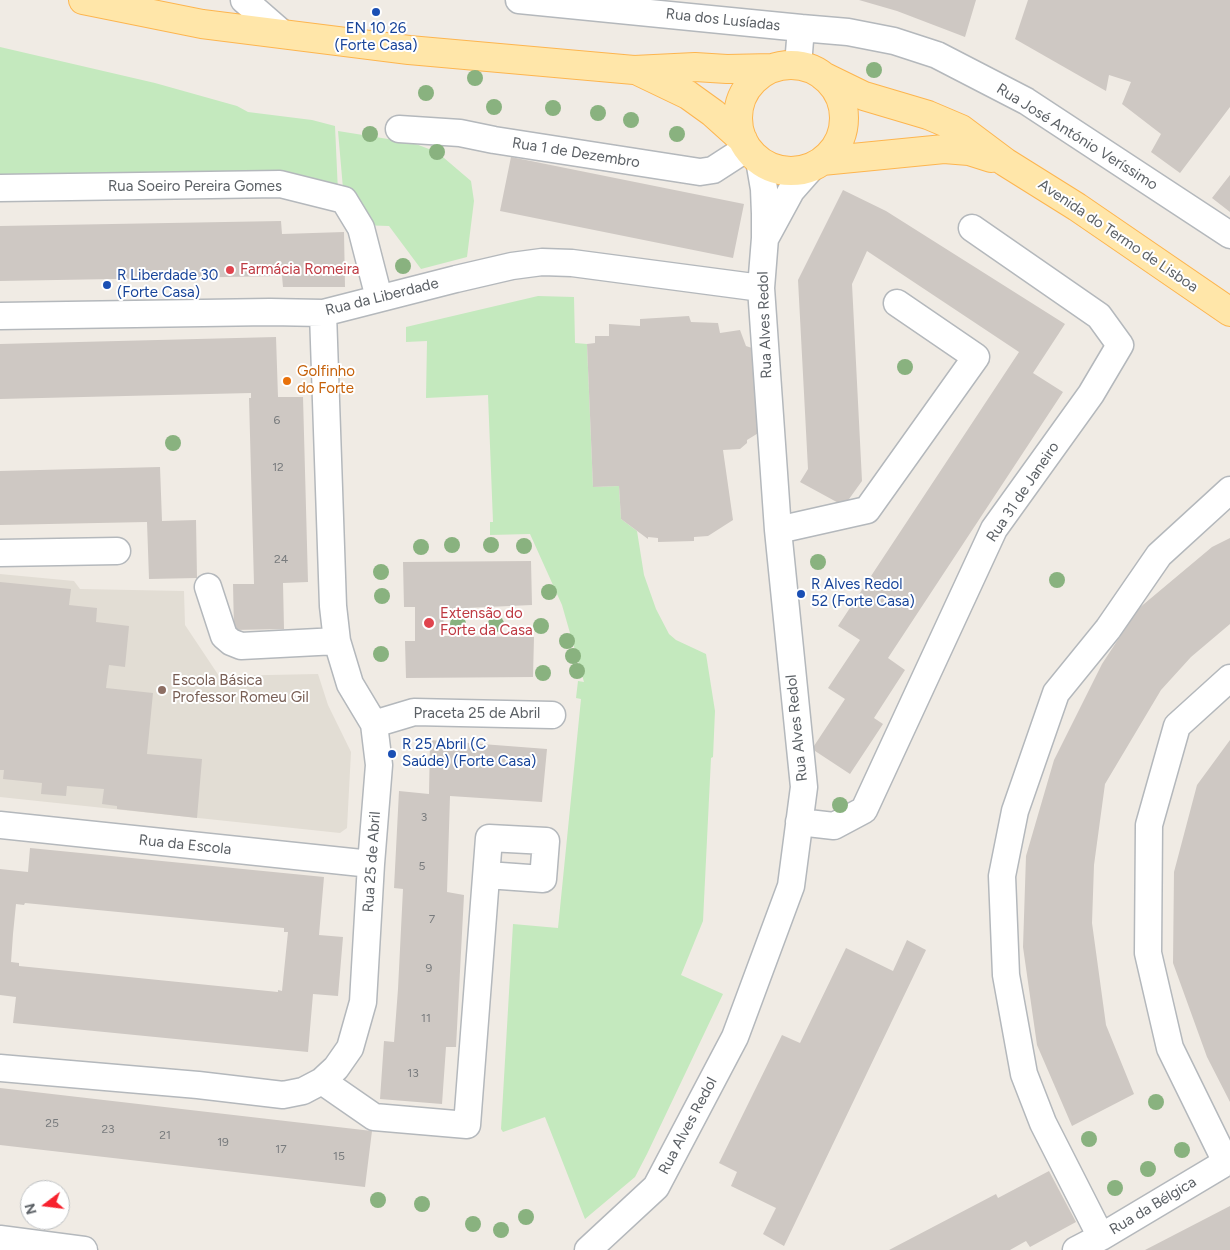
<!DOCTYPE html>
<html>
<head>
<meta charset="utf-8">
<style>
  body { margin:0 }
  #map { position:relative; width:1230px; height:1250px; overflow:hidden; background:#f0ebe4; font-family:Figtree,sans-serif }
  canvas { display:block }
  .north { position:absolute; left:20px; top:1180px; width:50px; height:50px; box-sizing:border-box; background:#fff; border:1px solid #bec0c2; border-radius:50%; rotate:255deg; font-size:14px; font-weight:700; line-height:20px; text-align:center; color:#5c6166 }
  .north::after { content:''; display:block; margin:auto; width:18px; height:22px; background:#f7222e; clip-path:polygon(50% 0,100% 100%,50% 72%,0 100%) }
</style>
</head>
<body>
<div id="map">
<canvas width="1230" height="1250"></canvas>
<div class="north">N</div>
</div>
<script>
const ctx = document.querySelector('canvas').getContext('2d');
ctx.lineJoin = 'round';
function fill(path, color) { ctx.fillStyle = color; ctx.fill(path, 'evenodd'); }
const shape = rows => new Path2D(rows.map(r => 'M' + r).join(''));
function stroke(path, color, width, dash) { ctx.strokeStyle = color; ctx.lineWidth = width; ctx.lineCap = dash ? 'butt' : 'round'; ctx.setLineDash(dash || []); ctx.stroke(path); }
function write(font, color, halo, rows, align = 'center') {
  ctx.font = font + ' Figtree,sans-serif'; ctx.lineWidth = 4; ctx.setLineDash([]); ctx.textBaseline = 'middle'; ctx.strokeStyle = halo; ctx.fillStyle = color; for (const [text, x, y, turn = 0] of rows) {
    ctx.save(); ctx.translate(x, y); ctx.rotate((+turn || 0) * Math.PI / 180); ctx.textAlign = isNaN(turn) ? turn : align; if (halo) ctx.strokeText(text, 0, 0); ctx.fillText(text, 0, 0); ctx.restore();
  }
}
fill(shape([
  [0,574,74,581,80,589,184,591,185,625,219,676,318,674,328,705,351,752,347,828,340,833,0,797]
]), '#e2ddd4');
fill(shape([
  [0,47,155,83,237,106,248,112,312,120,335,126,338,192,0,183],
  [338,131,413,143,437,152,471,181,474,201,467,257,421,269,389,226,359,225,344,200],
  [538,296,574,297,575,343,587,344,593,487,619,486,621,519,637,531,644,575,656,609,669,634,676,640,706,654,715,711,713,757,711,758,703,921,681,975,723,994,647,1154,635,1177,585,1219,545,1117,503,1132,501,1129,513,924,558,928,581,699,576,698,578,681,584,682,562,605,530,534,490,535,490,522,493,522,488,395,426,398,427,341,406,342,406,327]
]), '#c4e9be');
fill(shape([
  [859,0,976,0,965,37,897,11],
  [1028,0,1230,0,1230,107,1180,173,1151,152,1161,134,1122,104,1131,82,1109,75,1106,91,1015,39],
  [511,157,744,204,733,258,500,211],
  [1230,175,1230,212,1212,198],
  [843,190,886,211,1065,324,1033,373,1063,392,888,658,905,670,874,718,883,724,850,774,812,749,845,699,828,688,860,640,838,626,1019,352,867,251,852,284,862,481,844,506,800,482,808,469,798,280],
  [281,221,282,234,344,232,345,287,283,287,282,276,0,281,0,226],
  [689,316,691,322,718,323,720,333,740,330,746,346,752,348,760,432,747,440,747,443,740,449,723,450,733,520,708,536,694,537,694,541,658,542,658,538,648,537,648,539,621,519,619,486,593,487,587,344,595,343,595,336,609,336,609,324,640,326,640,319],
  [276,337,278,397,303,397,308,582,283,583,284,629,234,630,233,584,254,584,249,398,251,398,251,393,0,399,0,344],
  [160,467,162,521,196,520,197,578,149,579,147,522,0,525,0,471],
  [1230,538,1230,624,1191,657,1161,690,1105,784,1094,865,1092,923,1106,1025,1134,1094,1072,1126,1037,1045,1023,947,1026,856,1054,760,1102,664,1138,609,1212,547],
  [531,561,532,605,443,609,444,636,534,637,533,677,406,678,405,641,415,641,415,607,404,607,403,562],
  [0,582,71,589,69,605,97,608,96,622,129,626,125,667,109,665,106,688,153,693,147,754,202,759,197,818,117,809,117,806,102,804,104,789,67,786,66,796,41,794,42,783,3,779,4,770,0,770],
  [430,740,547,749,542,802,450,796,447,892,464,895,456,1047,446,1047,442,1104,380,1099,384,1041,394,1042,398,989,403,889,394,888,399,791,429,794],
  [1230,740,1230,1102,1207,1057,1173,963,1174,872,1197,785],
  [30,848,324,877,319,935,343,937,338,996,313,994,308,1052,13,1023,16,997,0,995,0,869,28,872],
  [25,903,284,928,284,932,288,932,282,991,278,990,278,992,19,966,19,963,11,962,13,934,16,904,24,905],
  [907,940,926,950,784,1246,763,1234,776,1208,731,1186,737,1172,719,1163,782,1035,800,1043,846,948,893,971],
  [0,1088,372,1131,365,1187,0,1145],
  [1049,1171,1076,1222,1030,1247,1026,1241,1010,1250,889,1250,996,1194,998,1198],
  [1230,1206,1230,1250,1145,1250]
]), '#cec8c3');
const minor = shape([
  [244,0,283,34],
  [519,0,801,28,798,65],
  [801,28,848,32,894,41,937,55,1026,101,1230,235],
  [399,129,460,133,494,140,700,172,713,170,747,148],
  [0,188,280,184,344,200,361,228,379,298],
  [766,237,791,191,813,166],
  [0,316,270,312,323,313,456,279,512,266,542,262,572,263,761,288],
  [778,530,867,510,976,357,897,303],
  [0,553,117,551],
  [208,587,224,636,231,642,241,646,337,641],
  [374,724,414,712,552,715],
  [799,822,834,826,864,810,994,529,1091,394,1120,345,1099,316,972,228],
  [0,825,371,864],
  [0,1068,198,1085,283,1095,303,1091,322,1081,336,1068,350,1048,363,1002,371,864,379,765,374,724,350,684,337,641,333,606,323,313],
  [322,1081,374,1117,467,1125,489,838,546,841,543,879,487,875],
  [1226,1162,1170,1048,1148,953,1149,825,1177,726,1230,678],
  [1101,1237,1043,1123,1024,1074,1006,975,1002,876,1015,811,1056,693,1108,629,1159,555,1230,490],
  [0,1239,84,1250],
  [588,1250,656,1187,735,1037,791,886,804,787,778,530,761,288,765,238,765,214,764,189,759,160],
  [1076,1250,1101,1237,1230,1160]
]);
const major = shape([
  [83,0,202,24,409,50,634,70,695,67,727,69,772,68],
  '738 118a53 53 0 1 1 106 0a53 53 0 1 1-106 0Z',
  [640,72,688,95,713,113,743,140],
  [823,76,864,96,928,115,961,129,1005,162,1077,207,1230,312],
  [822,161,944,149,969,151,991,158]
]);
stroke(minor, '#b4b8bc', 29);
stroke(major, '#fdb54f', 30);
stroke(minor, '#fff', 26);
stroke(major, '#ffe6a9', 28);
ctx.fillStyle = '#89b27f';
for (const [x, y] of [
  [874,70],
  [475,78],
  [426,93],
  [494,107],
  [553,108],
  [598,113],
  [631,120],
  [370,134],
  [677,134],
  [437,152],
  [403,266],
  [905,367],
  [173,443],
  [452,545],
  [491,545],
  [524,546],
  [421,547],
  [818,562],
  [381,572],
  [1057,580],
  [549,592],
  [382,596],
  [458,624],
  [496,624],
  [541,626],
  [567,641],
  [381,654],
  [573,656],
  [577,671],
  [543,673],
  [840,805],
  [1156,1102],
  [1089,1139],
  [1182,1150],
  [1148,1169],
  [1115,1188],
  [378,1200],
  [422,1204],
  [526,1217],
  [473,1224],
  [501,1230]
]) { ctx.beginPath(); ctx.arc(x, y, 8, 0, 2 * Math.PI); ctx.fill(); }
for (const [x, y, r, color] of [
  [376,12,5,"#1a4fb4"],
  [230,270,5,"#e0444e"],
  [107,285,5,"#1a4fb4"],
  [287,381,5,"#e8710a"],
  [801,594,5,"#1a4fb4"],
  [429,623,6,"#e0444e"],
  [162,690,5,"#8d6e63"],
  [392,754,5,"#1a4fb4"]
]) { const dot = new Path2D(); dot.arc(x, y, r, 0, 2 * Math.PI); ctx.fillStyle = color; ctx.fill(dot); stroke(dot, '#fff', 2); }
write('12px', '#787b7d', null, [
  ["6",277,420],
  ["12",278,467],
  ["24",281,559],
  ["3",424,817],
  ["5",422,866],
  ["7",432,919],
  ["9",429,968],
  ["11",426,1018],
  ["13",413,1073],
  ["25",52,1123],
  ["23",108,1129],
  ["21",165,1135],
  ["19",223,1142],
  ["17",281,1149],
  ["15",339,1156]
]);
write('15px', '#5c6166', '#fff', [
  ["Rua dos Lusíadas",723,20,6],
  ["Rua José António Veríssimo",1077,137,32],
  ["Rua 1 de Dezembro",576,153,9],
  ["Rua Soeiro Pereira Gomes",195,187],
  ["Avenida do Termo de Lisboa",1118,236,34],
  ["Rua da Liberdade",382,297,-14],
  ["Rua Alves Redol",765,325,-92],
  ["Rua 31 de Janeiro",1023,492,-56],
  ["Praceta 25 de Abril",477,714],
  ["Rua Alves Redol",797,728,-96],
  ["Rua da Escola",185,845,6],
  ["Rua 25 de Abril",372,862,-86],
  ["Rua Alves Redol",688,1126,-62],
  ["Rua da Bélgica",1153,1206,-31]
]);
write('15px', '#164399', '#fff', [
  ["EN 10 26",376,29,"center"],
  ["(Forte Casa)",376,46,"center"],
  ["R Liberdade 30",117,276],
  ["(Forte Casa)",117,293],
  ["R Alves Redol",811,585],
  ["52 (Forte Casa)",811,602],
  ["R 25 Abril (C",402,745],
  ["Saúde) (Forte Casa)",402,762]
], 'left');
write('15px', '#be3a42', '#fff', [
  ["Farmácia Romeira",240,270],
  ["Extensão do",440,614],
  ["Forte da Casa",440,631]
], 'left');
write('15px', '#c56008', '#fff', [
  ["Golfinho",297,372],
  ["do Forte",297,389]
], 'left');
write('15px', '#785e54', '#fff', [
  ["Escola Básica",172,681],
  ["Professor Romeu Gil",172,698]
], 'left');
</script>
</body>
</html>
